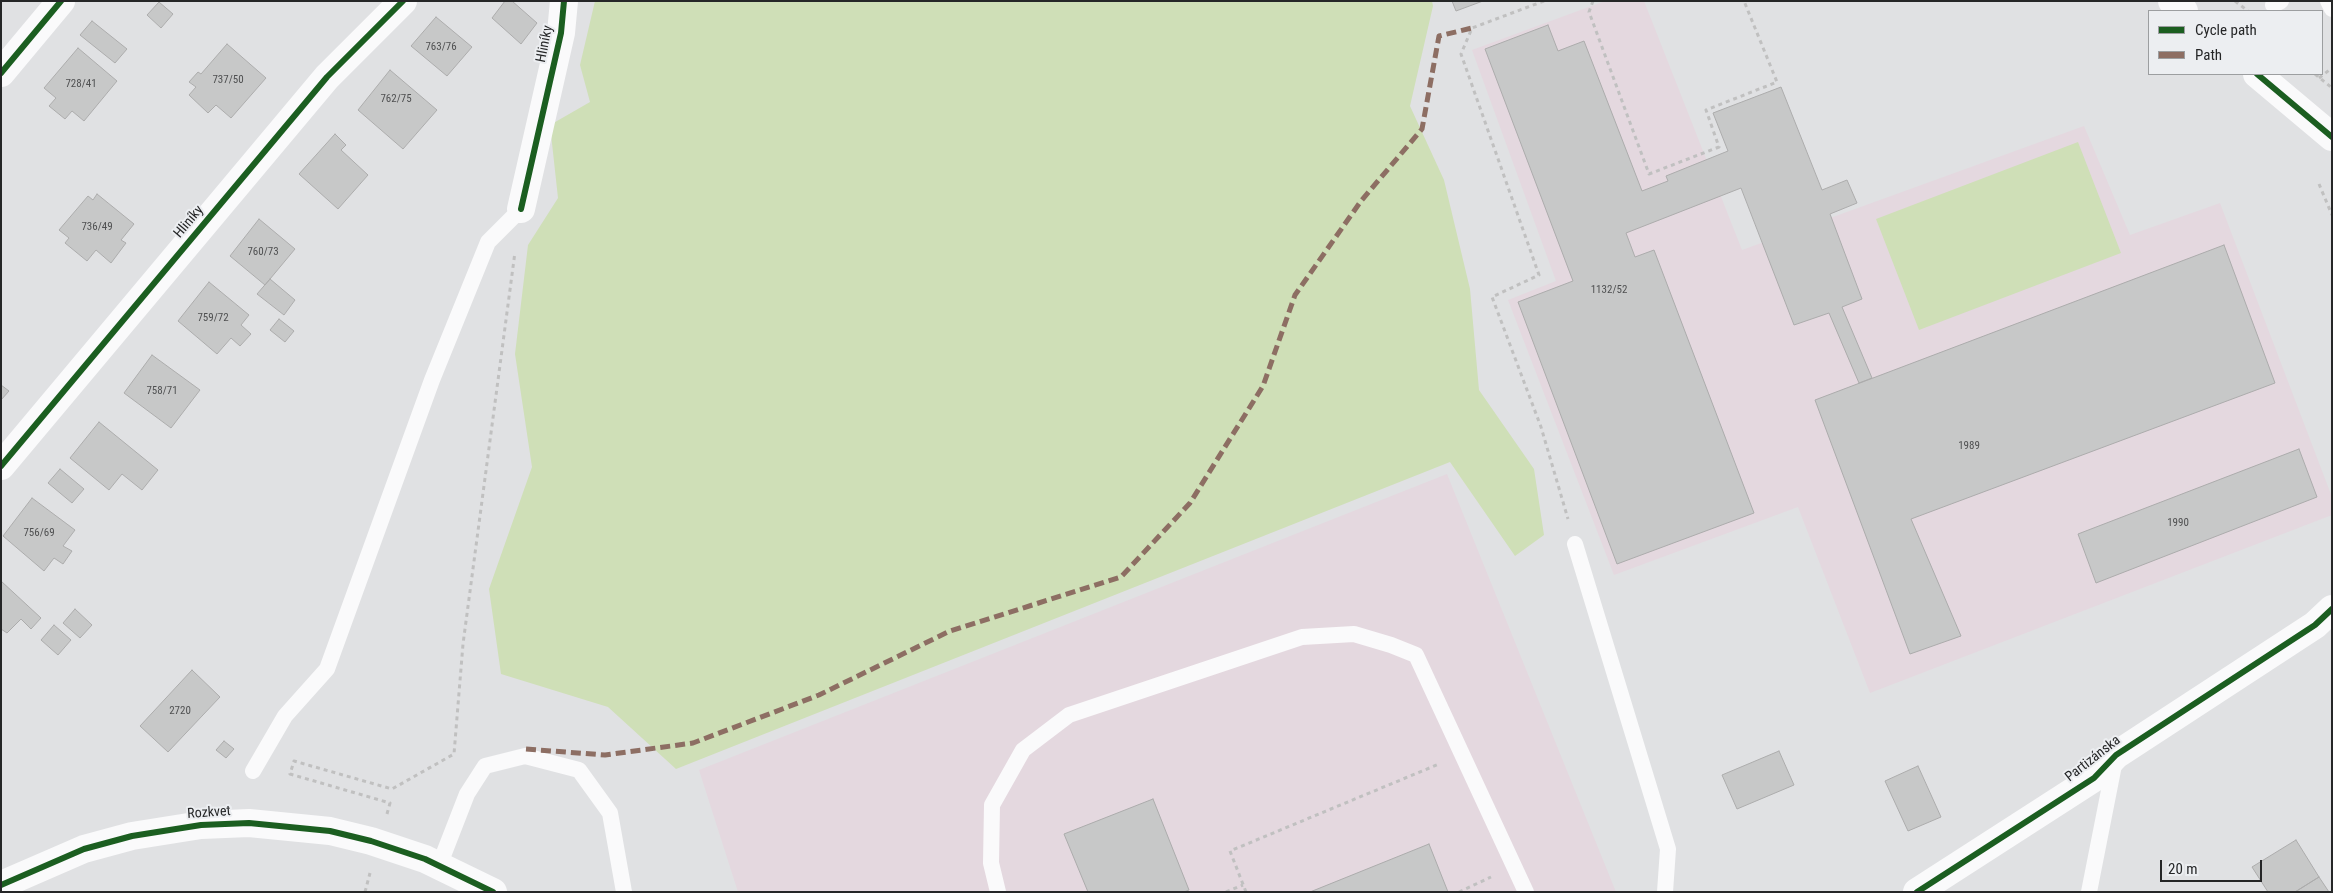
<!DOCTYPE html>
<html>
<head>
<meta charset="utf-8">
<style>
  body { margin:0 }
  #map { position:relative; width:2333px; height:893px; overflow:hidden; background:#e0e1e3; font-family:"Roboto Condensed",sans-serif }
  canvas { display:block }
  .frame { position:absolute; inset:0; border:2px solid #252627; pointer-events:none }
  .legend { position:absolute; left:2148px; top:10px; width:175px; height:65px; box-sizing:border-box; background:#eceef1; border:1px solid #9c9ea0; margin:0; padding:6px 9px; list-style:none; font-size:15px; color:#252627 }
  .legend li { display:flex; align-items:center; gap:10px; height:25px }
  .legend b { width:25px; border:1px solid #9c9ea0 }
  .scale { position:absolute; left:2160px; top:860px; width:102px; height:22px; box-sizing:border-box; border:2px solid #252627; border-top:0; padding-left:6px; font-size:15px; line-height:18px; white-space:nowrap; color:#252627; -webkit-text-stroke:4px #eceef1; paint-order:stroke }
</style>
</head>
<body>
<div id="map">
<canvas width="2333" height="893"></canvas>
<div class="frame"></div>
<ul class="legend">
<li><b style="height:6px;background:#1b5e20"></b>Cycle path</li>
<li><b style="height:6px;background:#8d6e63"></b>Path</li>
</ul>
<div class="scale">20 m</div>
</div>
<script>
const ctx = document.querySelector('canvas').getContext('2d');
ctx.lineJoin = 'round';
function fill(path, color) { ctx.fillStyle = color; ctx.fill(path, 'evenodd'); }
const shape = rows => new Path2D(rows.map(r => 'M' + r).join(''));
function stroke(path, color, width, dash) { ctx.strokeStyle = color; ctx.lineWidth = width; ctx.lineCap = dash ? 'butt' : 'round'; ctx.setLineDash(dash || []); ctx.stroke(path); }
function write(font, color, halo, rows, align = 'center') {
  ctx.font = font + ' "Roboto Condensed",sans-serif'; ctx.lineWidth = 4; ctx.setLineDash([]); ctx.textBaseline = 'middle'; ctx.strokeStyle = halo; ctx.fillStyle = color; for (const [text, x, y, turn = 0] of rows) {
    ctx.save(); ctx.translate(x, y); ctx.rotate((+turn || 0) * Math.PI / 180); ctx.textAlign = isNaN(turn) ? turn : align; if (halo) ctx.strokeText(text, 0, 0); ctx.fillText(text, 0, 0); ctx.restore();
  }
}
fill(shape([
  [1605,1,1644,1,1742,250,2084,126,2130,235,2220,203,2332,497,2332,515,1870,693,1798,507,1614,575,1508,300,1556,281,1472,50],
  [1447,474,1616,892,738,892,699,770]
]), '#e4d8df');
fill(shape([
  [595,1,1432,1,1433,6,1410,106,1444,180,1470,289,1479,390,1534,469,1544,535,1515,556,1450,462,676,769,608,707,501,674,489,589,532,467,515,354,528,245,558,198,550,125,590,102,580,65],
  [2078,142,2121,253,1919,330,1876,219]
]), '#cfdfb7');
const building = shape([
  [505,1,512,1,537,23,521,44,492,18,505,1],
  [1452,1,1483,1,1456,11,1452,1],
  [159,2,173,14,161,28,147,15,159,2],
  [436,17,472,47,447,76,411,46,436,17],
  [92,21,127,49,115,63,80,35,92,21],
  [1548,25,1558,51,1584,41,1642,191,1668,181,1666,176,1728,151,1713,113,1781,87,1822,190,1847,180,1857,203,1830,214,1862,299,1842,307,1872,378,1859,383,1829,313,1794,325,1741,188,1626,233,1635,257,1654,250,1754,513,1617,564,1518,302,1573,281,1485,49,1548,25],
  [227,44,266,78,231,118,216,105,208,113,189,95,196,87,189,82,198,72,201,74,227,44],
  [78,48,117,81,84,121,72,111,65,119,49,106,56,98,44,88,78,48],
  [390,70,437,110,403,149,358,110,390,70],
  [335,134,346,145,341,150,368,175,338,209,299,174,335,134],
  [97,194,134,224,121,240,126,243,111,263,96,250,87,261,65,243,69,238,59,230,88,196,93,200,97,194],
  [259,219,295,249,265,285,230,256,259,219],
  [2224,245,2275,383,1911,519,1961,636,1910,654,1815,400,2224,245],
  [270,279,295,300,284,315,257,294,270,279],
  [209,282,249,315,241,325,251,334,240,346,231,338,217,354,178,321,209,282],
  [279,319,294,331,285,342,270,330,279,319],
  [152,355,200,390,171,428,124,393,152,355],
  [1,385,9,391,1,400,1,385],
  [99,422,158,470,142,490,122,474,109,490,70,458,99,422],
  [2299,449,2317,497,2096,583,2078,534,2299,449],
  [60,469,84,489,72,503,48,483,60,469],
  [32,498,75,530,63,546,72,551,63,564,54,558,44,571,3,536,32,498],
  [1,581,41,618,31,629,21,619,7,633,1,629,1,581],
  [75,609,92,625,80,638,63,623,75,609],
  [54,625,71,640,58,655,41,640,54,625],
  [192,670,220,697,168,752,140,726,192,670],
  [224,741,234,749,226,758,216,750,224,741],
  [1779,751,1794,785,1737,809,1722,775,1779,751],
  [1918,766,1941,817,1908,831,1885,781,1918,766],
  [1153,799,1189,890,1184,892,1088,892,1064,834,1153,799],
  [2296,840,2319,877,2295,892,2268,892,2252,867,2296,840],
  [1429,844,1448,892,1310,892,1429,844],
  [2319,877,2329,892,2295,892,2319,877]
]);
fill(building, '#c7c8c8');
stroke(building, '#acacac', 1);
stroke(shape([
  [1544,1,1472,28,1461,54,1539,275,1492,297,1541,427,1568,519],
  [1593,1,1589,12,1649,174,1719,147,1706,110,1777,82,1744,1],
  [2235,1,2248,11],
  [2315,74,2332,88],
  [2319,78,2332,68],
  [2319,184,2332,215],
  [387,814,390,803,290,774,294,761,392,789,454,754,463,644,515,252],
  [365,892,370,873],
  [1226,892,1243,885],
  [1246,892,1230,851,1439,764],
  [1459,892,1491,877]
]), '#c0c0c0', 3, [4, 4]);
stroke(shape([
  [2328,1,2332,9],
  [2273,5,2281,1],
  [1575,544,1668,849,1665,892],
  [253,771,285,716,327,669,432,380,488,242,521,209],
  [439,866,467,794,485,766,525,756,579,770,610,813,624,892],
  [998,892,991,863,992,805,1023,750,1069,715,1302,637,1354,634,1391,645,1416,655,1526,892],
  [2089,892,2115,760]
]), '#fafafb', 16);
stroke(shape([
  [1,73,61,1],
  [521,209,561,33,564,1],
  [1,466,327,77,403,1],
  [1,885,84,849,132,836,201,825,249,823,330,831,371,841,425,859,493,892],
  [1917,892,2094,778,2116,755,2315,625,2332,609]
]), '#fafafb', 28);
stroke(shape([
  [2172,1,2184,11],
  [2257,74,2332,137]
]), '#fafafb', 28);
stroke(shape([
  [526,749,605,755,693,743,819,695,950,631,1121,577,1190,503,1263,386,1295,295,1361,201,1422,129,1439,36,1472,28]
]), '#8d6e63', 5, [10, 5]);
stroke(shape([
  [1,73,61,1],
  [2257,74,2332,137],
  [521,209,561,33,564,1],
  [1,466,327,77,403,1],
  [1,885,84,849,132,836,201,825,249,823,330,831,371,841,425,859,493,892],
  [1917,892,2094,778,2116,755,2315,625,2332,609]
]), '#1b5e20', 6);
write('11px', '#4f5051', null, [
  ["763/76",441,47],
  ["737/50",228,80],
  ["728/41",81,84],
  ["762/75",396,99],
  ["736/49",97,227],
  ["760/73",263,252],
  ["1132/52",1609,290],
  ["759/72",213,318],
  ["758/71",162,391],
  ["1989",1969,446],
  ["1990",2178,523],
  ["756/69",39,533],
  ["2720",180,711]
]);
write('14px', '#252627', '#eceef1', [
  ["Hliníky",545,44,-79],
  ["Hliníky",189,222,-50],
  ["Partizánska",2093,759,-38],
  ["Rozkvet",209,813,-4]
]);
</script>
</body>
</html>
